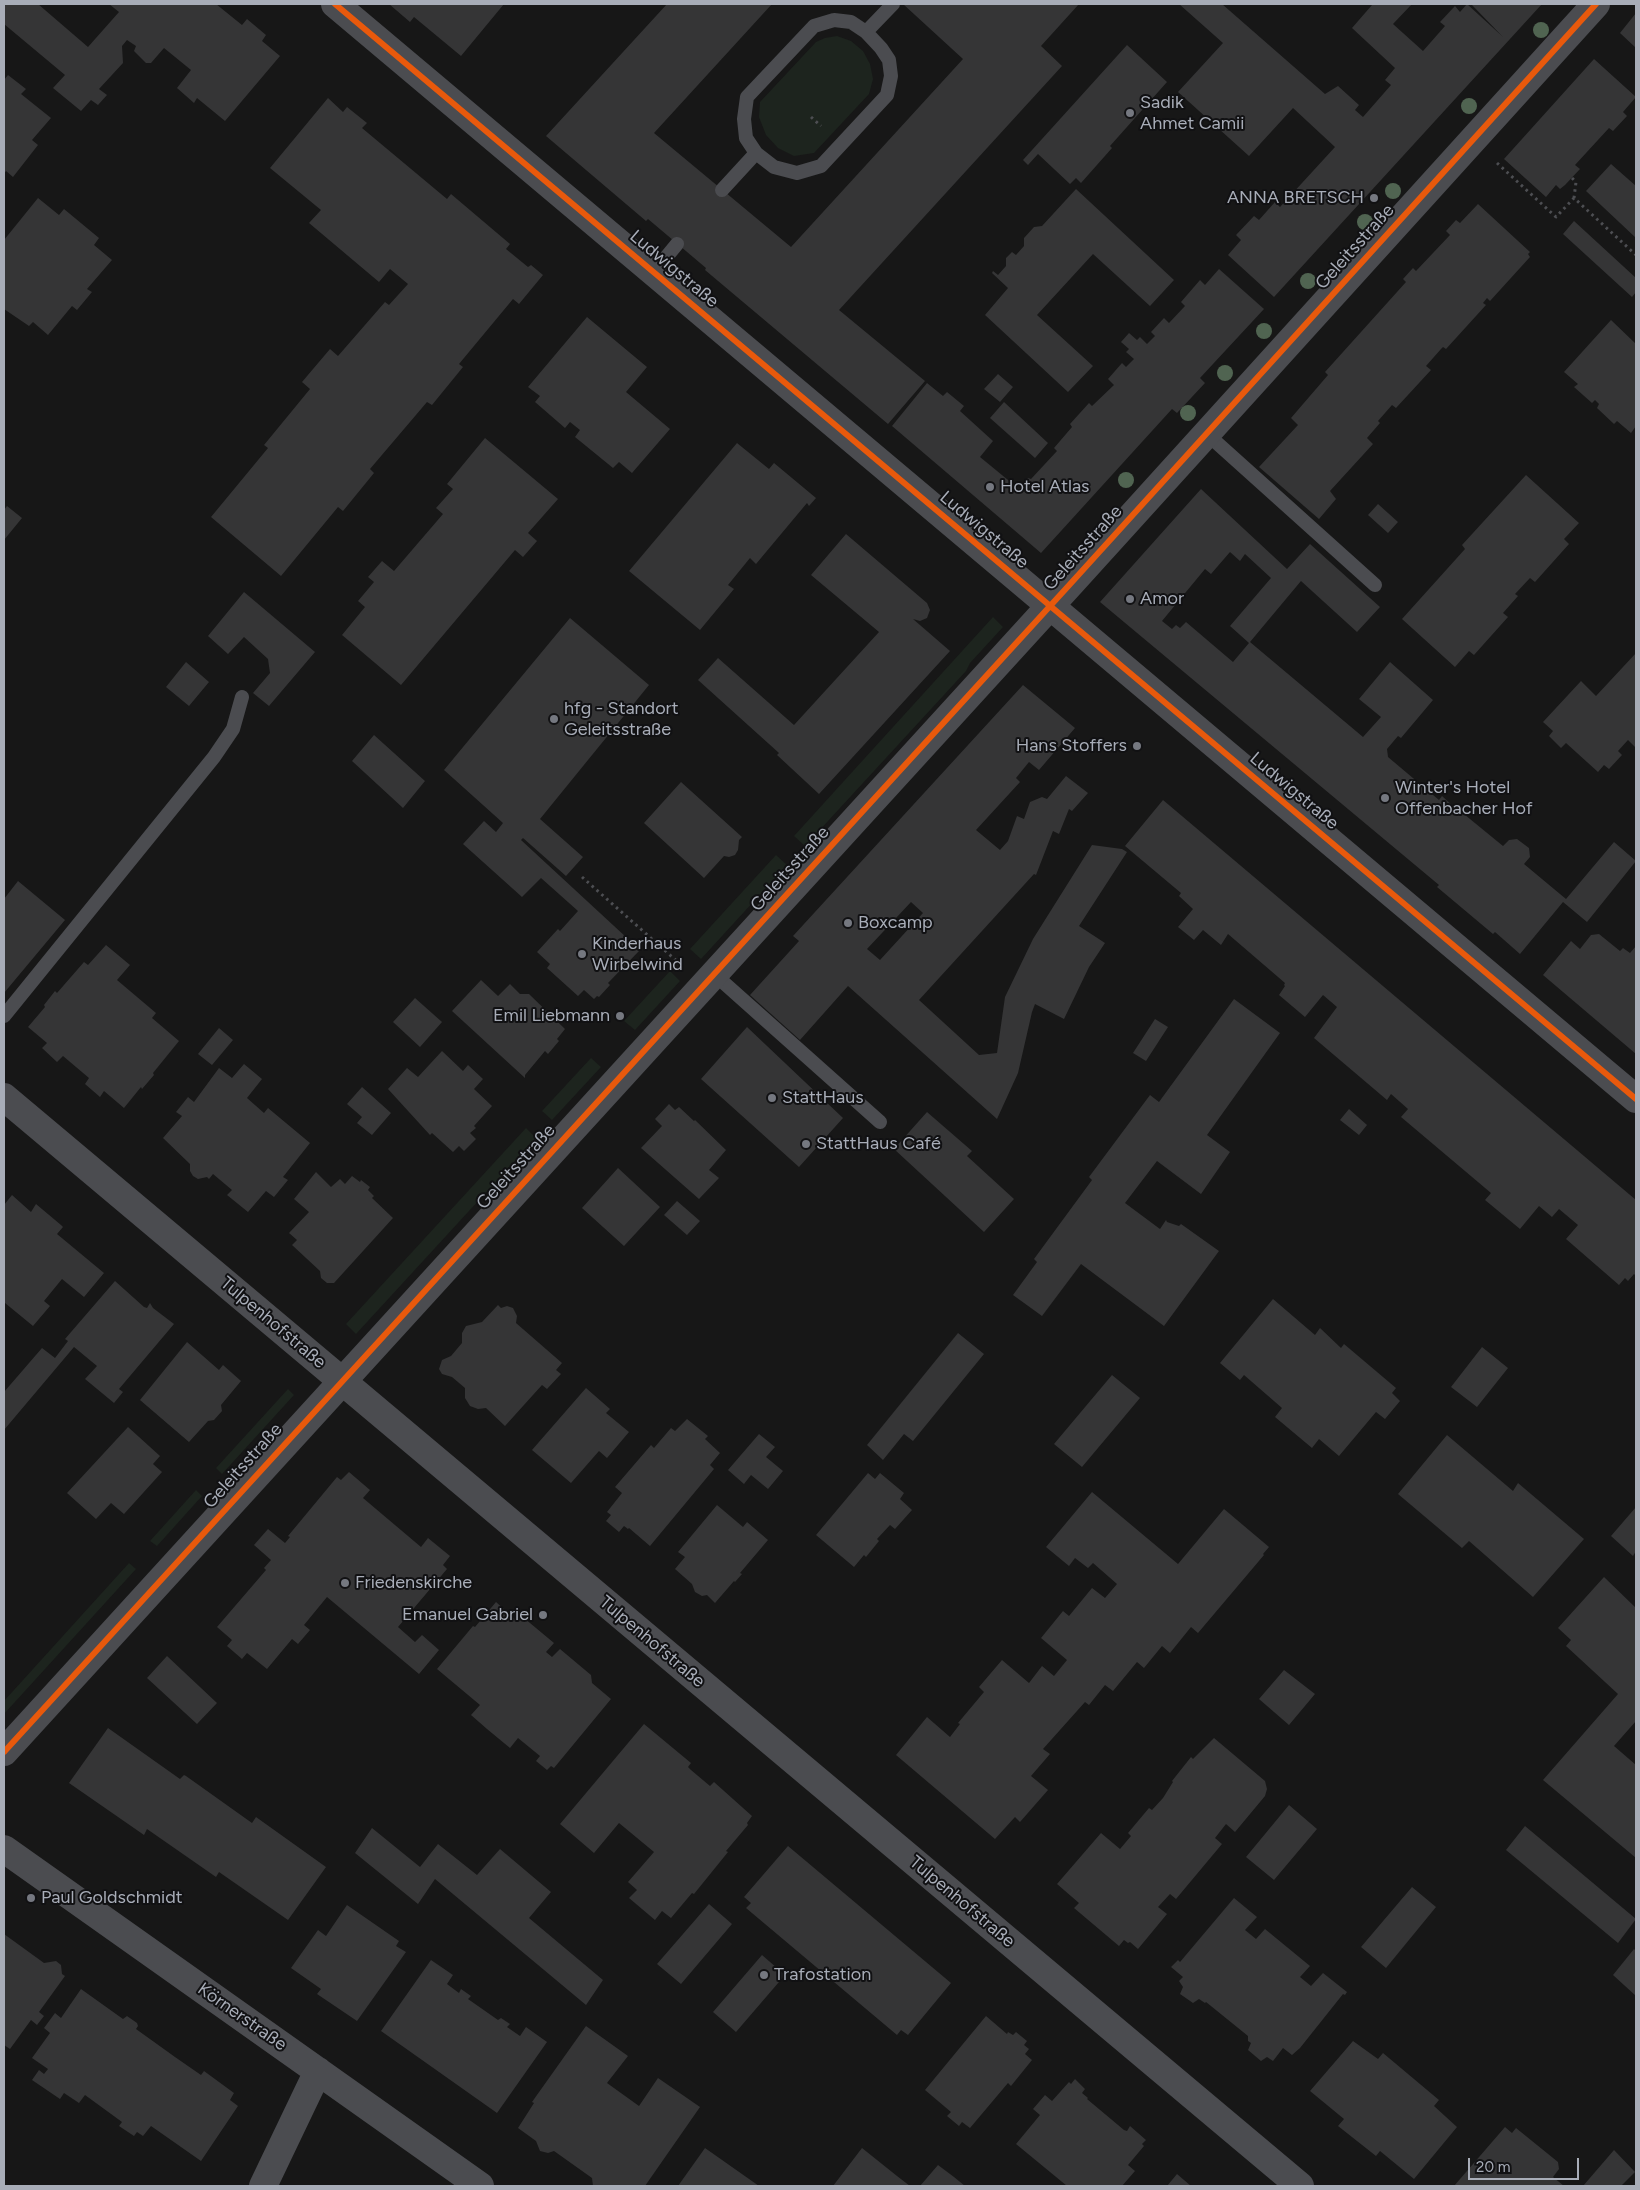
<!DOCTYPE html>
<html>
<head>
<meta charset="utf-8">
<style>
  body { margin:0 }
  #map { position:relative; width:1640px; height:2190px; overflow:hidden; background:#171717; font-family:Figtree,sans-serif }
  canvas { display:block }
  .frame { position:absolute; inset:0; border:5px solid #a8adb8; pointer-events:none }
  .scale { position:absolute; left:1468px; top:2158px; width:111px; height:22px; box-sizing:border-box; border:2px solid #a8adb8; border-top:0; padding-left:6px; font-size:15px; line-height:18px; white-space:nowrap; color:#a8adb8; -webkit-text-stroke:4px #111113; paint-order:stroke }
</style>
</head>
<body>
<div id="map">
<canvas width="1640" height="2190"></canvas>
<div class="frame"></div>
<div class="scale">20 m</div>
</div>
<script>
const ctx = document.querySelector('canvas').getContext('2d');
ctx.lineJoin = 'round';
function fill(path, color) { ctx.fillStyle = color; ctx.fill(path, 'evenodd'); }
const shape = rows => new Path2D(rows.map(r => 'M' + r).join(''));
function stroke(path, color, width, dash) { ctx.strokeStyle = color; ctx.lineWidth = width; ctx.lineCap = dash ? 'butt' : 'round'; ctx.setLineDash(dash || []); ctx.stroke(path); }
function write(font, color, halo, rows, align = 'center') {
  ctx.font = font + ' Figtree,sans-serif'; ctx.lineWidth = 4; ctx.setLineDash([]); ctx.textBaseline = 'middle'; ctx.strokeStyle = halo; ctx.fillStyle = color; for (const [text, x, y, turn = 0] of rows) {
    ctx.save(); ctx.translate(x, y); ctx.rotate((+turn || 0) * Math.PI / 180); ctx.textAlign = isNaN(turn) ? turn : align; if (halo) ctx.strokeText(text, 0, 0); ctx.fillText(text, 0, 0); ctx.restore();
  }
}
fill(shape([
  [837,36,851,41,863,51,870,64,873,79,869,94,814,153,794,156,778,148,766,135,759,117,760,102,816,42,825,38],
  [993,617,1003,627,970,663,966,671,805,846,794,836],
  [776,855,787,865,701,959,690,949],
  [670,971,680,981,635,1030,624,1021],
  [591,1058,601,1067,552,1120,542,1111],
  [526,1128,536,1138,356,1334,346,1324],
  [288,1389,294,1395,222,1474,216,1468],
  [196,1490,202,1496,157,1546,150,1541],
  [129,1563,136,1569,4,1714,4,1701]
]), '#1d241e');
fill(shape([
  [4,4,38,4,88,47,119,12,109,4,216,4,242,25,247,19,266,35,262,41,280,56,225,121,197,98,194,103,177,88,191,70,164,48,151,63,146,63,134,51,136,46,127,40,122,46,123,63,99,89,107,95,98,105,91,100,81,111,53,88,65,75,4,24],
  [389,4,504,4,461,56,414,17,410,22],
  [667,4,772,4,654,133,791,247,963,59,903,4,1079,4,1041,46,1062,66,839,310,925,381,888,424,705,270,706,268,648,219,646,221,546,136],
  [1179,4,1222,4,1325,94,1338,86,1359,105,1355,110,1363,117,1391,85,1385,80,1395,68,1352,28,1372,5,1371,4,1412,4,1393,24,1423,51,1445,26,1440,22,1455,6,1460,12,1467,4,1503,37,1471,4,1542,4,1274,297,1228,255,1241,240,1236,235,1254,216,1259,220,1275,202,1280,207,1335,147,1293,108,1249,156,1178,92,1223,43],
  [1636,13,1636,48,1620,33],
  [1127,45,1167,82,1110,146,1112,148,1081,183,1076,178,1070,184,1038,154,1028,165,1023,160],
  [1594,59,1636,97,1623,112,1627,116,1613,131,1609,128,1575,165,1580,169,1565,185,1560,189,1556,185,1546,197,1504,159],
  [8,75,26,89,21,94,51,118,32,140,38,145,13,177,6,171,4,174,4,80],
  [328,98,343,112,347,107,367,123,362,128,447,199,451,194,510,244,506,249,528,267,531,265,543,275,519,304,513,299,459,364,463,367,432,405,427,402,370,469,374,473,343,511,338,507,281,576,211,517,268,448,264,445,310,389,302,382,330,349,338,356,385,302,389,305,408,284,390,269,379,282,309,223,321,210,270,168],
  [1611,164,1636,186,1636,238,1586,191],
  [1076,189,1174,280,1150,306,1093,254,1037,315,1093,366,1068,392,985,315,1008,288,992,273,993,271,998,275,1006,266,1006,258,1012,252,1016,255,1024,246,1024,238,1034,227,1042,226],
  [38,198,59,215,64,209,99,238,94,245,112,260,87,289,92,292,77,310,72,306,48,335,33,322,29,326,4,309,4,240],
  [1478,204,1530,252,1528,254,1530,257,1490,301,1487,298,1483,303,1486,305,1446,349,1443,347,1441,349,1426,366,1431,370,1396,408,1392,405,1378,421,1380,423,1367,438,1373,444,1330,491,1336,499,1319,519,1259,467,1298,425,1291,418,1328,375,1325,372,1406,282,1403,279,1413,268,1416,271,1450,235,1446,231,1456,220,1460,223],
  [1574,221,1636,278,1636,292,1632,297,1563,234],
  [1219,269,1264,309,1200,378,1205,383,1177,413,1172,409,1041,553,892,426,927,383,943,396,947,392,964,406,960,411,993,441,980,457,1019,489,1028,478,1031,479,1057,451,1054,448,1072,427,1070,424,1089,403,1092,406,1114,385,1108,379,1122,363,1126,367,1134,359,1126,352,1129,349,1121,342,1129,333,1137,340,1140,337,1147,344,1155,336,1151,332,1164,318,1169,323,1185,306,1181,302,1200,280,1205,285],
  [587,317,647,367,626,392,670,429,632,473,619,462,613,468,575,437,580,430,570,422,565,428,535,402,540,396,528,387],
  [1611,320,1636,344,1636,426,1631,433,1617,421,1614,424,1597,408,1599,404,1595,400,1592,403,1574,387,1578,384,1564,372],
  [998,374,1013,387,1000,402,984,389],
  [1004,402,1048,443,1035,458,990,418],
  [485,438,558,499,528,533,537,541,523,557,515,550,401,685,342,635,365,607,358,601,374,582,368,577,382,561,394,571,443,514,436,508,453,489,447,484],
  [737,443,769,469,774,463,816,498,809,506,807,503,756,564,750,558,728,585,734,589,700,630,629,571],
  [1526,475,1579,523,1564,539,1569,544,1535,582,1530,578,1515,594,1518,596,1503,613,1508,617,1474,655,1469,651,1455,667,1402,619,1465,549,1462,545],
  [1201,489,1287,569,1310,544,1380,607,1357,632,1301,581,1250,642,1363,737,1381,717,1359,699,1390,662,1433,700,1401,738,1398,736,1387,749,1388,757,1439,800,1442,796,1453,806,1450,810,1455,814,1459,810,1503,846,1509,840,1517,839,1529,848,1530,857,1524,864,1566,899,1614,842,1636,861,1587,922,1563,902,1520,954,1495,932,1493,934,1437,887,1439,885,1100,602],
  [1230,552,1240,561,1245,554,1271,578,1230,626,1249,643,1233,662,1186,622,1180,628,1176,625,1172,629,1162,621,1205,569,1211,574],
  [1378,504,1398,522,1388,533,1368,515],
  [7,506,22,518,4,540,4,510],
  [846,534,927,603,930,610,927,618,920,621,913,619,950,651,819,794,777,755,779,753,698,680,718,658,794,725,879,632,811,575],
  [244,592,315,652,269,706,253,693,270,673,268,659,244,637,228,654,208,636],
  [570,618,649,685,540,819,583,857,566,876,523,838,521,840,640,950,608,983,610,985,599,997,597,996,594,999,584,990,578,996,547,968,550,964,537,952,558,929,560,931,578,911,541,878,522,897,463,844,484,821,496,832,503,823,444,770],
  [1636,653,1636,748,1628,740,1618,751,1622,755,1609,769,1604,765,1598,772,1566,743,1561,748,1549,736,1553,731,1543,722,1581,681,1596,696],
  [186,662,209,682,189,706,166,687],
  [1023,685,1075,728,1039,770,1029,762,1016,778,1020,782,976,830,1000,850,1008,841,1017,816,1024,819,1030,802,1042,797,1047,799,1066,776,1088,793,1072,811,1069,809,1059,834,1053,831,1036,875,1034,874,919,1000,979,1055,997,1053,1005,997,1033,939,1092,845,1122,849,1127,852,1079,926,1105,943,1089,967,1064,1019,1035,1004,1032,1012,1018,1073,997,1119,848,986,800,1040,750,995,799,941,793,936],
  [911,902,923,913,880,960,867,949],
  [374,735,425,781,403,808,352,761],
  [681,782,742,837,739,840,738,850,735,855,729,857,724,856,704,878,644,823],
  [1163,800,1636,1200,1636,1276,1634,1274,1628,1281,1625,1278,1619,1285,1566,1239,1578,1225,1559,1209,1552,1217,1539,1206,1520,1229,1485,1200,1491,1193,1401,1117,1408,1109,1391,1094,1387,1100,1314,1038,1337,1007,1323,995,1305,1017,1279,995,1285,986,1284,985,1285,983,1228,934,1221,945,1203,930,1194,940,1178,927,1193,909,1179,896,1181,893,1125,846],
  [18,881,65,920,4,993,4,899],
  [1599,934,1620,951,1623,948,1630,953,1636,946,1636,1054,1543,975,1571,941,1580,949,1591,935],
  [106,945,130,965,117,980,156,1013,152,1018,179,1041,153,1073,154,1075,142,1089,141,1087,124,1108,104,1091,100,1097,85,1084,89,1078,63,1056,57,1062,42,1048,47,1043,28,1027,45,1007,44,1005,55,991,57,993,84,962,88,965],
  [481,980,498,996,510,984,520,994,529,994,565,1029,557,1039,559,1041,548,1054,545,1051,525,1075,525,1078,452,1011],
  [415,998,442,1022,420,1047,393,1022],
  [1234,999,1280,1033,1207,1135,1230,1152,1201,1194,1157,1161,1125,1203,1160,1229,1166,1220,1167,1222,1179,1226,1181,1224,1219,1251,1164,1326,1081,1264,1042,1316,1013,1295,1037,1262,1034,1259,1092,1180,1089,1177,1150,1095,1159,1102],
  [1155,1019,1168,1027,1146,1061,1133,1053],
  [747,1027,843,1118,799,1167,701,1079],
  [219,1028,233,1040,212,1065,198,1054],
  [442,1051,463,1071,468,1065,483,1079,474,1089,492,1106,474,1126,476,1128,470,1133,476,1139,464,1151,459,1146,453,1152,432,1133,430,1135,388,1089,407,1068,418,1077],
  [244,1064,262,1079,247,1098,264,1113,268,1108,310,1143,283,1177,288,1180,274,1197,266,1191,248,1212,227,1195,232,1190,213,1174,209,1179,207,1177,198,1179,193,1176,190,1171,190,1164,163,1138,182,1116,176,1112,188,1097,194,1102,219,1068,232,1078],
  [362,1087,391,1113,372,1135,357,1123,362,1117,347,1104],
  [669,1104,675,1110,679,1107,694,1121,695,1120,726,1150,709,1170,719,1178,699,1199,641,1148,662,1126,655,1119],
  [1349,1109,1367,1125,1359,1135,1340,1120],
  [927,1112,972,1151,967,1156,1014,1199,984,1232,894,1149],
  [618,1168,660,1207,624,1246,582,1208],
  [316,1172,331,1187,340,1179,345,1184,352,1176,360,1182,361,1180,370,1187,368,1190,374,1196,372,1198,393,1218,334,1283,327,1283,321,1278,320,1271,292,1245,297,1240,289,1233,309,1212,294,1199],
  [12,1195,31,1212,36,1204,61,1225,63,1227,57,1234,104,1273,84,1297,62,1279,44,1301,50,1306,33,1326,5,1303,4,1304,4,1205],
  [677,1201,700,1221,687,1235,664,1215],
  [115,1281,144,1307,147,1308,150,1303,153,1308,174,1324,119,1389,123,1392,114,1403,85,1379,97,1366,74,1347,4,1430,4,1392,42,1348,55,1358,68,1341,65,1339],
  [1273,1299,1315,1335,1320,1328,1341,1348,1344,1344,1396,1388,1392,1393,1400,1401,1385,1419,1376,1412,1339,1456,1319,1439,1312,1448,1275,1417,1282,1408,1244,1375,1240,1380,1220,1363],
  [498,1305,501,1308,507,1306,513,1308,517,1316,516,1323,562,1363,556,1370,561,1374,547,1389,542,1385,505,1426,486,1408,478,1409,470,1406,465,1398,465,1388,452,1377,442,1374,439,1369,442,1360,451,1356,462,1343,462,1333,466,1326,482,1322],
  [958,1333,984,1354,913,1441,904,1434,883,1460,867,1445],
  [187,1342,219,1370,223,1365,241,1381,221,1405,222,1411,214,1420,208,1421,189,1442,140,1400],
  [1482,1347,1508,1368,1477,1407,1451,1387],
  [1112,1375,1140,1398,1082,1467,1054,1444],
  [586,1388,610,1409,606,1413,629,1432,607,1458,599,1451,571,1483,532,1450],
  [687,1419,708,1436,705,1439,720,1453,710,1465,714,1469,650,1546,629,1528,628,1529,624,1526,619,1532,606,1521,611,1515,607,1512,622,1493,615,1487,651,1445,654,1448,671,1428,675,1431],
  [128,1427,160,1456,153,1464,162,1472,124,1514,111,1503,96,1519,67,1493],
  [759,1434,775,1447,766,1457,783,1471,768,1489,751,1475,744,1484,728,1470],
  [1447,1435,1513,1491,1518,1483,1584,1539,1533,1597,1469,1541,1462,1548,1398,1494],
  [349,1472,370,1490,363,1498,421,1547,428,1538,450,1556,443,1565,447,1569,398,1627,415,1642,422,1635,439,1650,419,1674,327,1597,304,1625,310,1630,298,1644,292,1639,267,1669,247,1653,242,1659,227,1646,232,1640,217,1627,266,1570,264,1568,271,1560,254,1545,268,1529,285,1543,290,1537,288,1536,337,1477,341,1480],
  [868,1473,875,1479,880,1473,904,1493,900,1499,912,1510,895,1529,890,1525,877,1539,879,1541,866,1557,864,1555,854,1567,816,1535],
  [1092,1492,1178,1564,1224,1509,1269,1547,1263,1554,1264,1555,1198,1633,1191,1627,1170,1653,1162,1646,1144,1668,1137,1662,1113,1691,1105,1685,1089,1705,1085,1702,1043,1749,1050,1754,1031,1776,1048,1790,1020,1822,1015,1817,995,1839,896,1755,927,1717,950,1737,960,1724,958,1723,984,1692,979,1687,1002,1660,1029,1683,1042,1666,1054,1676,1067,1660,1041,1638,1063,1611,1069,1616,1092,1588,1105,1598,1117,1584,1093,1563,1088,1568,1075,1558,1069,1566,1046,1547],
  [717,1505,743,1527,747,1522,768,1540,740,1573,742,1574,735,1582,734,1581,715,1603,707,1595,702,1596,695,1592,692,1584,675,1569,685,1557,678,1552],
  [1636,1507,1636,1551,1633,1556,1611,1536],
  [1604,1577,1636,1608,1636,1721,1614,1746,1636,1765,1636,1858,1543,1780,1618,1694,1566,1646,1571,1640,1558,1628],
  [496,1602,515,1619,524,1618,554,1643,546,1652,552,1657,560,1649,591,1675,592,1683,611,1699,554,1768,551,1766,547,1770,536,1761,540,1756,518,1738,510,1748,487,1729,471,1715,480,1705,437,1669,473,1626,475,1627],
  [167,1656,217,1703,197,1724,147,1678],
  [1284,1670,1315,1694,1289,1725,1259,1699],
  [644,1724,691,1763,688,1767,691,1770,710,1786,714,1782,752,1816,747,1823,748,1825,726,1851,728,1852,694,1894,692,1893,671,1918,662,1911,655,1920,629,1898,637,1890,628,1882,654,1852,619,1823,594,1853,560,1824],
  [108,1728,180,1779,184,1775,186,1776,252,1823,256,1817,326,1867,288,1920,219,1872,216,1877,147,1829,144,1835,69,1783],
  [1214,1738,1265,1781,1267,1789,1265,1796,1235,1832,1226,1824,1215,1838,1222,1844,1176,1899,1170,1894,1158,1907,1167,1914,1138,1949,1130,1942,1128,1943,1124,1940,1119,1946,1074,1908,1079,1903,1057,1884,1101,1833,1120,1849,1131,1836,1128,1833,1149,1808,1152,1810,1163,1798,1173,1782,1172,1781,1191,1757,1193,1759],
  [1289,1805,1317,1829,1274,1880,1246,1857],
  [1525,1826,1636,1919,1618,1943,1506,1850],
  [372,1828,420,1867,438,1844,477,1875,500,1849,551,1892,529,1918,603,1980,586,2005,435,1879,418,1904,355,1853],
  [788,1846,951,1983,908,2035,901,2030,897,2035,746,1908,751,1903,744,1897],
  [1412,1887,1436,1907,1386,1968,1361,1947],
  [1234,1898,1257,1917,1245,1930,1256,1939,1265,1929,1310,1966,1300,1977,1311,1986,1323,1973,1347,1992,1345,1995,1343,1994,1300,2048,1292,2055,1283,2048,1273,2061,1267,2057,1261,2061,1248,2050,1251,2043,1248,2041,1248,2036,1206,2002,1205,2003,1199,1999,1193,2003,1180,1994,1183,1987,1179,1981,1183,1977,1171,1967,1178,1960,1180,1962],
  [709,1904,732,1924,681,1984,657,1964],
  [347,1905,399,1941,396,1946,406,1952,357,2021,317,1994,321,1989,291,1968,318,1930,326,1936],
  [4,1934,44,1963,56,1961,61,1965,62,1974,65,1976,39,2012,44,2016,37,2025,31,2020,10,2049,4,2045],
  [1634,1949,1636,1951,1636,1996,1613,1975],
  [762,1955,785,1975,736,2032,713,2012],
  [431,1960,453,1975,447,1984,459,1993,461,1989,471,1996,468,1999,498,2020,501,2018,510,2024,507,2027,520,2036,526,2027,547,2042,497,2113,381,2031],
  [81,1989,123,2019,127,2016,137,2023,138,2026,136,2029,175,2057,201,2075,204,2071,234,2093,230,2100,238,2106,201,2161,151,2126,143,2136,137,2132,134,2136,119,2126,122,2122,85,2095,79,2103,64,2093,60,2099,32,2080,39,2070,44,2074,48,2069,32,2058,50,2033,44,2028,55,2013,61,2018],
  [986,2016,1007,2034,1008,2032,1013,2035,1016,2032,1027,2041,1024,2045,1029,2049,1025,2054,1032,2060,1011,2086,1008,2083,970,2128,962,2122,959,2126,947,2116,951,2112,925,2090],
  [586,2026,628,2056,607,2083,639,2106,658,2078,700,2107,645,2186,593,2186,592,2178,554,2151,548,2153,540,2151,536,2141,518,2128,534,2103,532,2102],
  [1353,2041,1378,2059,1383,2053,1439,2100,1434,2106,1457,2127,1414,2179,1380,2151,1376,2156,1338,2126,1344,2119,1310,2091],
  [1075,2079,1085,2089,1082,2093,1088,2098,1087,2099,1124,2130,1127,2131,1130,2126,1146,2140,1142,2144,1144,2146,1128,2165,1135,2171,1122,2186,1067,2186,1016,2144,1040,2115,1033,2109,1045,2095,1052,2101,1069,2082,1071,2084],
  [1505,2127,1512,2133,1516,2128,1558,2162,1559,2169,1553,2177,1564,2186,1454,2186],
  [705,2148,759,2186,678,2186],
  [862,2148,897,2176,910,2186,833,2186],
  [1614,2150,1635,2172,1622,2185,1624,2186,1583,2186],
  [938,2165,954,2177,965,2186,920,2186],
  [1177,2174,1191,2186,1167,2186]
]), '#353536');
stroke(shape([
  [811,117,821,126],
  [1497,163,1556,217,1574,198,1636,255],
  [1572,178,1576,182,1574,198],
  [582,877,679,963]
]), '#4d4e52', 3, [2.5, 4]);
stroke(shape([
  [834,20,851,22,866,32,881,48,889,60,891,76,887,95,821,166,797,173,774,167,756,153,746,138,744,119,747,97,814,26,834,20],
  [866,32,893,4],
  [722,190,756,153],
  [654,272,677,244],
  [1207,434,1375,585],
  [714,974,880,1122],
  [4,1016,214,757,233,729,242,697]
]), '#4b4c50', 14);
stroke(shape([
  [335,4,1636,1099],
  [4,1097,1300,2186],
  [4,1752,1072,582,1596,4],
  [4,1849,480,2186],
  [263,2186,318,2071]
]), '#4b4c50', 28);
stroke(shape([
  [335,4,1636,1099],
  [4,1752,1072,582,1596,4]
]), '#e8590c', 6);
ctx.fillStyle = '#506451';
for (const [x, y] of [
  [1541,30],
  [1469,106],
  [1393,191],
  [1365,222],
  [1308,281],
  [1264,331],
  [1225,373],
  [1188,413],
  [1126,480]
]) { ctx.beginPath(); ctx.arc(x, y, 8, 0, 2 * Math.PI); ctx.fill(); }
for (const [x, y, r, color] of [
  [1130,113,5,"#757880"],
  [1374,198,5,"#757880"],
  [990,487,5,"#757880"],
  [1130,599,5,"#757880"],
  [554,719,5,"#757880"],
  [1137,746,5,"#757880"],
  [1385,798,5,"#757880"],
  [848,923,5,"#757880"],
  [582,954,5,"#757880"],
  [620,1016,5,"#757880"],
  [772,1098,5,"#757880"],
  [806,1144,5,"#757880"],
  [345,1583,5,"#757880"],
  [543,1615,5,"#757880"],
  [31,1898,5,"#757880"],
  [764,1975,5,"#757880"]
]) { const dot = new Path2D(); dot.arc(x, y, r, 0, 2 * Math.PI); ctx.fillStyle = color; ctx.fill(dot); stroke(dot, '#111113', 2); }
write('18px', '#a8adb8', '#111113', [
  ["Sadik",1140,103],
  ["Ahmet Camii",1140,124],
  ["ANNA BRETSCH",1364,198,"right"],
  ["Hotel Atlas",1000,487],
  ["Amor",1140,599],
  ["hfg - Standort",564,709],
  ["Geleitsstraße",564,730],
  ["Hans Stoffers",1127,746,"right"],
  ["Winter's Hotel",1395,788],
  ["Offenbacher Hof",1395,809],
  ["Boxcamp",858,923],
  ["Kinderhaus",592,944],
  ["Wirbelwind",592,965],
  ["Emil Liebmann",610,1016,"right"],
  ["StattHaus",782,1098],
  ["StattHaus Café",816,1144],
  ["Friedenskirche",355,1583],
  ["Emanuel Gabriel",533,1615,"right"],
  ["Paul Goldschmidt",41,1898],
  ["Trafostation",774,1975]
], 'left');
write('18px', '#a8adb8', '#111113', [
  ["Geleitsstraße",1355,247,-48],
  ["Ludwigstraße",674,269,40],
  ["Ludwigstraße",984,530,40],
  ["Geleitsstraße",1083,548,-48],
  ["Ludwigstraße",1294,791,40],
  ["Geleitsstraße",790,869,-48],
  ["Geleitsstraße",516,1167,-48],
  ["Tulpenhofstraße",273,1323,40],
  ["Geleitsstraße",243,1466,-48],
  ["Tulpenhofstraße",652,1642,40],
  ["Tulpenhofstraße",962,1902,40],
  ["Körnerstraße",242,2017,35]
]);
</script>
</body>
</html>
